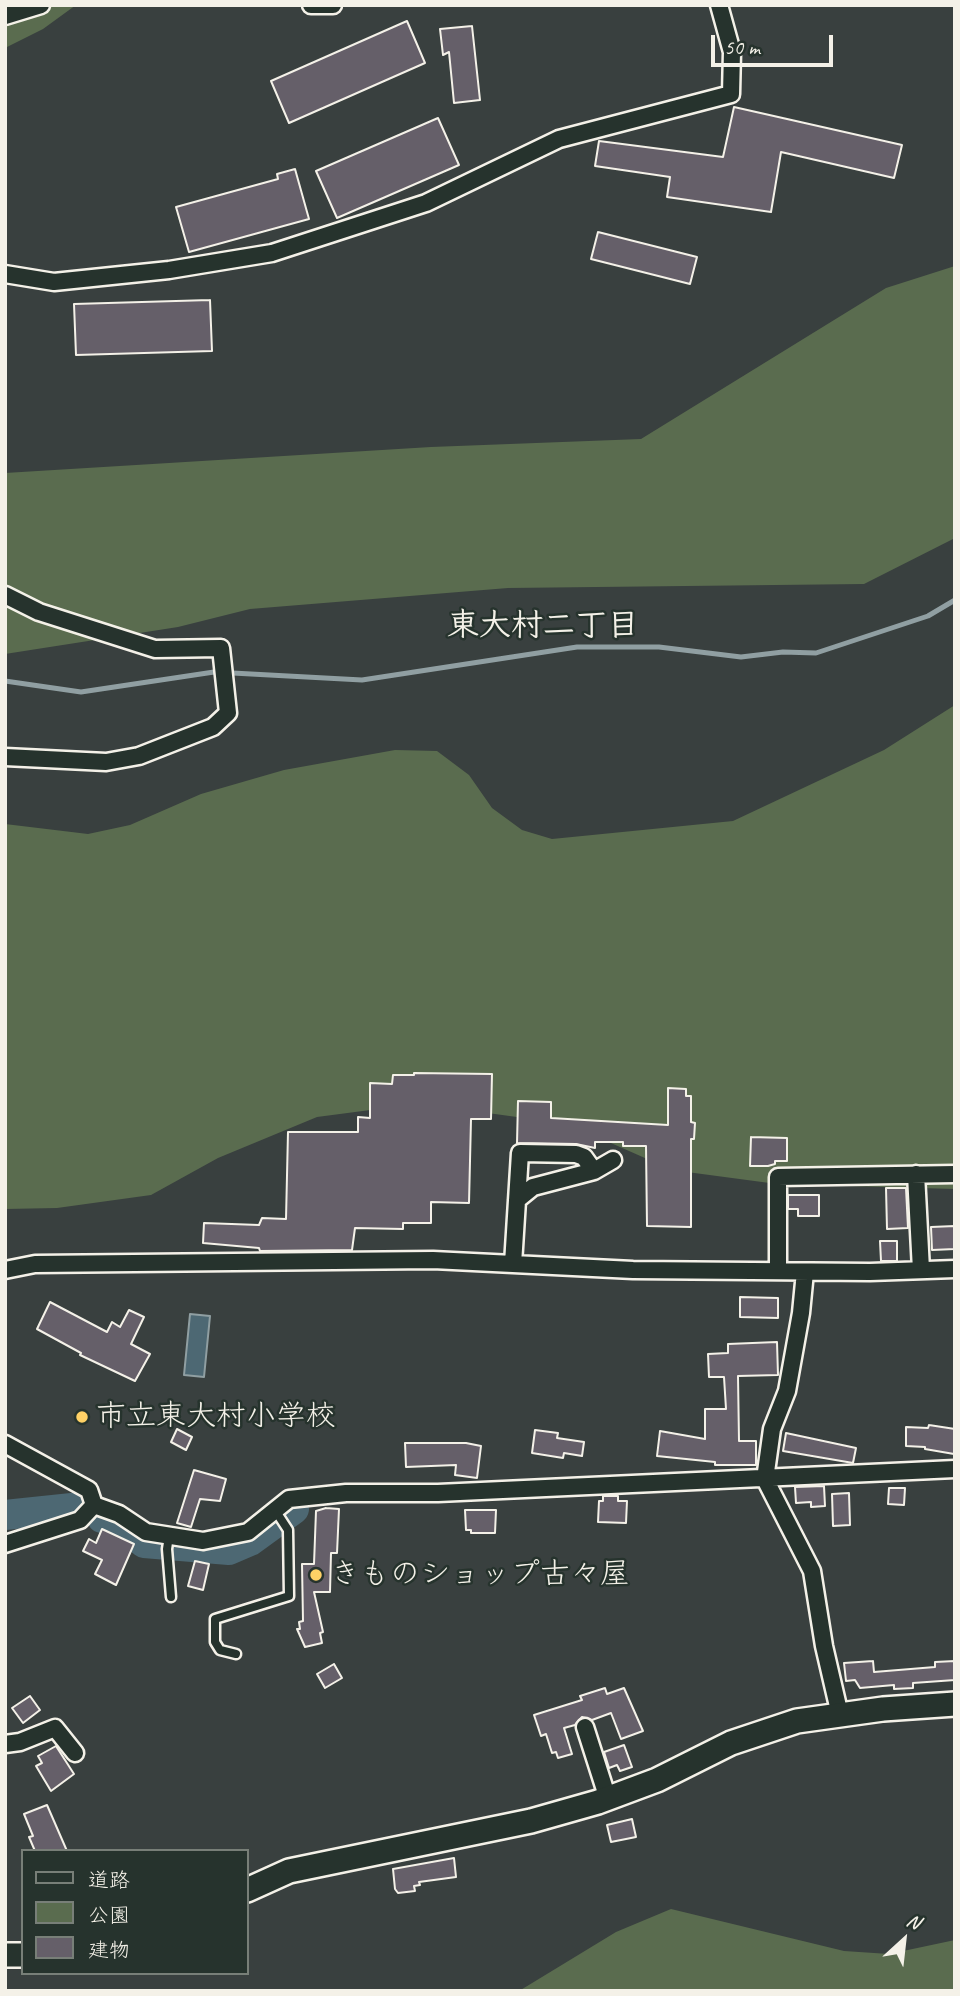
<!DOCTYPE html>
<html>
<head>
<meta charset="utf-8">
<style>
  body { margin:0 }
  #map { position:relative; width:960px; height:1996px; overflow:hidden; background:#39403f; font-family:Caveat,"Klee One",sans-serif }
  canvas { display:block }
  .frame { position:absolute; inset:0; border:7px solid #f4f1e8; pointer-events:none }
  .legend { position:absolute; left:21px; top:1849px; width:228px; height:126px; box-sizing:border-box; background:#26332d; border:2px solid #787f78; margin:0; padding:9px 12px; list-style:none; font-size:21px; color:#f4f1e8 }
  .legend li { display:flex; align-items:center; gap:14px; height:35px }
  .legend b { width:35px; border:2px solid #787f78 }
  .north { position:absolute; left:869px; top:1905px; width:70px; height:70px; -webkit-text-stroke:5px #26332d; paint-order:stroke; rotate:27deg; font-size:19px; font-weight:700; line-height:28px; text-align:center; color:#f4f1e8 }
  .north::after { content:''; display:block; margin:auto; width:24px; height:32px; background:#f4f1e8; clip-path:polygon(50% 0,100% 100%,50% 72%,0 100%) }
  .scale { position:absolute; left:711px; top:35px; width:122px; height:32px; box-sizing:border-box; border:4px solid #f4f1e8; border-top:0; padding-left:9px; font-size:21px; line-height:24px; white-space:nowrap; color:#f4f1e8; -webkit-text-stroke:5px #26332d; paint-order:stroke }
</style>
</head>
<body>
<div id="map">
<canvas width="960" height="1996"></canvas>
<div class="frame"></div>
<ul class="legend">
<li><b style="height:9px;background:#26332d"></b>道路</li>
<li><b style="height:19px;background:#5a6c4f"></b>公園</li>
<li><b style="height:19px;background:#655f69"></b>建物</li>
</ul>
<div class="north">N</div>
<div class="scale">50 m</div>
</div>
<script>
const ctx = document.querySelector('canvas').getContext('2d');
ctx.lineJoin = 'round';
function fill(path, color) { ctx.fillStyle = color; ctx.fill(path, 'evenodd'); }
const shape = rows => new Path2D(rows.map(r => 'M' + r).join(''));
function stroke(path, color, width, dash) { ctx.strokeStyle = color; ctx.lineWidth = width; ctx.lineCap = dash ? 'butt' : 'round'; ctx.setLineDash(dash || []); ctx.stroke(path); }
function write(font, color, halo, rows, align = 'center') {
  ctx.font = font + ' Caveat,"Klee One",sans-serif'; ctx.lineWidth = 5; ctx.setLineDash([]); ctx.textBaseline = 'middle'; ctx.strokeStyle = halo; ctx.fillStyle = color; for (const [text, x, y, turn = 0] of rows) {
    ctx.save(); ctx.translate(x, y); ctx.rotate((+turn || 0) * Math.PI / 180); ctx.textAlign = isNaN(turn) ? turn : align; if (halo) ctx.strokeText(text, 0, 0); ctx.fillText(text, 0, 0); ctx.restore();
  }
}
fill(shape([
  [5,5,76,5,43,29,5,48],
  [955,266,955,538,864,584,508,588,250,609,178,627,5,654,5,473,431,447,641,439,886,288],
  [955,705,955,1189,777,1184,672,1170,568,1124,473,1111,378,1109,317,1117,218,1158,151,1195,57,1208,5,1209,5,824,88,834,130,825,201,794,284,770,395,750,437,751,469,775,492,808,522,830,552,839,733,821,884,750],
  [671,1909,844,1951,889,1954,955,1940,955,1991,519,1991,616,1932]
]), '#5a6c4f');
const water = shape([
  [190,1314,210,1316,204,1377,184,1375,190,1314]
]);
fill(water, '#4d6873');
stroke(water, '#909fa2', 2);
stroke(shape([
  [5,681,81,692,214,672,362,680,577,647,659,647,741,657,783,652,816,653,928,616,955,600]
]), '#909fa2', 5);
stroke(shape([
  [5,1515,72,1508],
  [102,1518,121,1524,144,1543,229,1550,250,1541,294,1509]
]), '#4d6873', 30);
const building = shape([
  [407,21,425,63,289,123,271,81,407,21],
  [472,26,480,100,454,103,449,52,443,55,440,29,472,26],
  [734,107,902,145,894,178,781,152,771,212,667,197,670,177,595,166,599,141,723,157,734,107],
  [438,118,459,165,337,218,316,171,438,118],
  [295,169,309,219,189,252,176,207,278,179,277,174,295,169],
  [598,232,697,257,690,284,591,259,598,232],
  [210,300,212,351,76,355,74,304,210,300],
  [414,1073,492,1074,491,1119,471,1119,469,1203,431,1202,431,1223,403,1223,403,1229,355,1228,352,1250,260,1251,259,1248,203,1243,204,1223,259,1225,262,1218,286,1219,288,1132,358,1132,358,1117,370,1118,370,1083,392,1084,393,1075,414,1075,414,1073],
  [668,1088,686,1089,686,1096,691,1096,691,1122,695,1123,694,1139,691,1139,691,1227,647,1226,646,1146,623,1146,623,1142,595,1142,595,1148,576,1144,517,1143,518,1101,551,1102,551,1118,668,1125,668,1088],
  [751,1137,787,1138,787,1161,775,1161,775,1164,768,1166,750,1166,751,1137],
  [886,1188,906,1188,908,1228,887,1229,886,1188],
  [788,1195,819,1195,819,1216,798,1216,798,1209,788,1209,788,1195],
  [955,1226,955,1249,932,1250,931,1227,955,1226],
  [880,1241,897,1241,897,1261,881,1261,880,1241],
  [740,1297,778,1298,778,1318,740,1317,740,1297],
  [50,1302,107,1332,112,1322,120,1327,129,1310,144,1317,131,1344,150,1354,135,1381,80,1355,81,1353,37,1329,50,1302],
  [777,1342,778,1375,738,1376,739,1441,756,1441,756,1465,715,1465,715,1462,657,1456,660,1431,705,1439,705,1409,726,1409,724,1377,709,1377,708,1354,728,1353,728,1344,777,1342],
  [929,1425,955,1429,954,1454,925,1449,925,1447,906,1446,906,1427,928,1428,929,1425],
  [177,1429,192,1437,186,1450,171,1442,177,1429],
  [535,1430,558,1433,557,1438,584,1442,582,1456,564,1453,563,1458,532,1453,535,1430],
  [786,1433,856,1448,853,1463,783,1451,786,1433],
  [405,1443,466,1443,481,1446,477,1478,455,1475,456,1465,406,1467,405,1443],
  [194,1470,226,1479,220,1501,200,1499,191,1527,177,1523,194,1470],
  [824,1486,825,1506,811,1507,811,1502,796,1503,795,1487,824,1486],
  [889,1488,905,1488,904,1505,888,1504,889,1488],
  [849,1493,850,1525,833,1526,832,1494,849,1493],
  [603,1496,618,1496,618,1501,627,1501,626,1523,598,1522,599,1501,603,1501,603,1496],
  [326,1508,339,1509,337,1553,331,1553,330,1592,314,1592,323,1632,320,1633,322,1643,305,1647,297,1629,300,1629,299,1622,303,1621,302,1564,314,1564,316,1511,326,1508],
  [465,1510,496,1510,495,1533,471,1533,471,1530,466,1530,465,1510],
  [102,1529,134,1544,116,1585,95,1574,102,1560,83,1551,89,1539,96,1543,102,1529],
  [195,1561,209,1564,203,1590,188,1586,195,1561],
  [873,1661,874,1672,935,1667,935,1662,955,1661,955,1680,913,1683,913,1688,894,1689,894,1685,860,1688,855,1680,846,1681,844,1663,873,1661],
  [334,1664,342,1678,325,1688,317,1674,334,1664],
  [605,1688,607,1694,624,1688,643,1731,621,1739,611,1713,592,1720,582,1717,575,1725,564,1728,572,1754,558,1758,556,1752,552,1753,546,1734,541,1736,534,1715,582,1700,580,1696,605,1688],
  [30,1696,40,1710,23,1723,12,1708,30,1696],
  [624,1745,632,1767,620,1771,617,1765,609,1768,604,1752,624,1745],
  [56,1746,74,1774,51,1791,36,1766,42,1763,38,1756,56,1746],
  [47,1805,67,1851,35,1851,29,1837,33,1836,24,1814,47,1805],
  [632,1819,636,1837,611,1842,607,1825,632,1819],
  [454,1858,456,1877,419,1882,420,1885,414,1886,415,1891,398,1893,395,1889,393,1869,454,1858]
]);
fill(building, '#655f69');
stroke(building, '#f4f1e8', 2);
const lane = shape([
  [169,1536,167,1549,171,1597],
  [236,1654,220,1650,215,1642,215,1619,289,1596,288,1530,275,1510]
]);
const street = shape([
  [311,5,333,5],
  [5,16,41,5],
  [5,274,54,282,169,270,272,253,426,203,559,139,731,94,732,52,719,5],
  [5,595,39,612,155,649,221,648,228,713,213,727,139,756,106,762,5,757],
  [594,1171,613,1160],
  [916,1174,921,1270],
  [513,1264,520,1153,576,1154,584,1157,594,1171,533,1187,517,1200],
  [5,1270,35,1264,433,1260,633,1270,870,1272,955,1269],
  [778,1271,778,1177,955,1174],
  [805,1272,801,1313,787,1391,772,1429,765,1479,812,1571,824,1646,840,1715],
  [5,1444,89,1490,94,1505],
  [94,1505,119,1514,146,1532,203,1541,248,1532,289,1499,346,1493,438,1493,955,1469],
  [5,1544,80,1520,94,1505],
  [585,1727,608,1799],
  [5,1744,20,1742,55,1728,75,1753]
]);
const secondary = shape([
  [247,1890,289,1871,531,1821,598,1802,657,1780,731,1743,797,1721,883,1709,955,1704],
  [5,1955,23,1955]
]);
stroke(lane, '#f4f1e8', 13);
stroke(street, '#f4f1e8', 21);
stroke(secondary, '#f4f1e8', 28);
stroke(lane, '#26332d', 8);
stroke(street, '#26332d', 16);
stroke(secondary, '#26332d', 23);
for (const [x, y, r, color] of [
  [82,1417,7,"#ffd166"],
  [316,1575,7,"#ffd166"]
]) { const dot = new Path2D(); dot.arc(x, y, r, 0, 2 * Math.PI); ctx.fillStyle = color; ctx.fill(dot); stroke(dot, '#26332d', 2.5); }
write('30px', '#f4f1e8', '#26332d', [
  ["市立東大村小学校",96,1417],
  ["きものショップ古々屋",330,1575]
], 'left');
write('bold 32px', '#f4f1e8', '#26332d', [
  ["東大村二丁目",543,627]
]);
</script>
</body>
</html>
